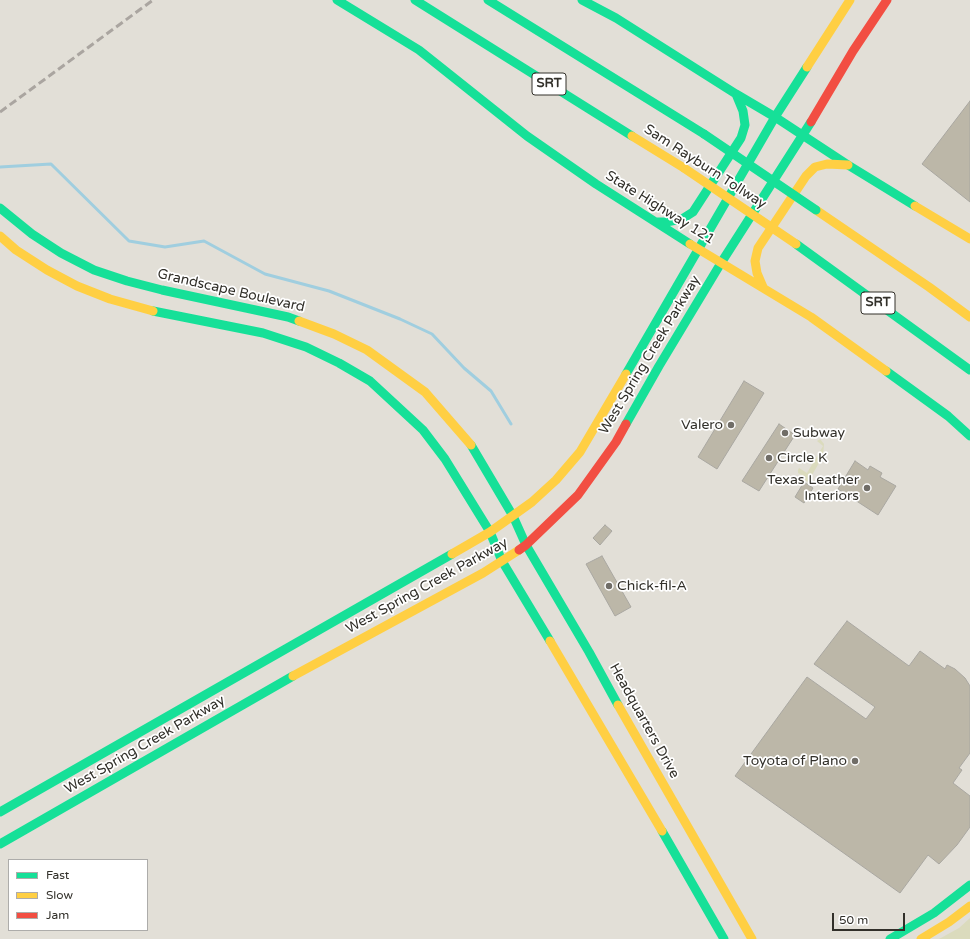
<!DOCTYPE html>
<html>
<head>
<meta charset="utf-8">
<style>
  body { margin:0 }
  #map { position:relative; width:970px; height:939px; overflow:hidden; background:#e2dfd7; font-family:"Varela Round",sans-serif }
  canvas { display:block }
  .legend { position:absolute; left:8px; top:859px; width:140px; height:72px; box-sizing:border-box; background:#fff; border:1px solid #adacaa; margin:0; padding:5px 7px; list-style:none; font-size:12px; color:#32302a }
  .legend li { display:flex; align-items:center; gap:8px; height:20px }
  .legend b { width:20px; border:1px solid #adacaa }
  .scale { position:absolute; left:832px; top:913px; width:73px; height:18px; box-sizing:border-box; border:2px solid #32302a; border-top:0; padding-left:5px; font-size:12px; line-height:14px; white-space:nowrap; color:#32302a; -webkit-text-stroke:3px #fff; paint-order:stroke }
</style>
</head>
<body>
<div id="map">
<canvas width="970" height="939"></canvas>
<ul class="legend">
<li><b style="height:5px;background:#16e098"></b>Fast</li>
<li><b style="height:5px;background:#ffcf43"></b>Slow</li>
<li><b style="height:5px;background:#f24e42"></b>Jam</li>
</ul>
<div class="scale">50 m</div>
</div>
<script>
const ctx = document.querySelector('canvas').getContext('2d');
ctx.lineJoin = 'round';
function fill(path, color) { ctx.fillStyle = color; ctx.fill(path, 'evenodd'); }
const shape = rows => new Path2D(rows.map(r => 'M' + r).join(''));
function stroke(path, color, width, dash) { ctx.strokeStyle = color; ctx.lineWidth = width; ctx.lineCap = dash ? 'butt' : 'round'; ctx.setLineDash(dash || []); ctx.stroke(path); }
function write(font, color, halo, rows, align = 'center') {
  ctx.font = font + ' "Varela Round",sans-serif'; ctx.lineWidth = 3.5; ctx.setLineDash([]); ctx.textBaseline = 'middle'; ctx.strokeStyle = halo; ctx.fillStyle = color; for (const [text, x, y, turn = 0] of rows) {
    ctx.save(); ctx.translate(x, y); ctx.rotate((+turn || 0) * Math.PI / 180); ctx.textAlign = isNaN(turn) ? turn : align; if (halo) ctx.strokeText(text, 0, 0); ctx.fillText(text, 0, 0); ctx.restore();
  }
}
fill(shape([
  [820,439,824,444,823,456,808,482,803,479,804,476,798,473,798,470,799,468,807,473,823,446,817,441],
  [970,918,970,939,939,939,959,928]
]), '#dbdbbd');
stroke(shape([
  [0,167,51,164,129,241,165,247,204,241,265,274,329,291,400,319,432,334,464,368,491,391,511,424]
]), '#a0cedf', 3);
const building = shape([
  [970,101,970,202,922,164,970,101],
  [744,381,764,393,717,469,698,457,744,381],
  [779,424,795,435,759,491,742,481,779,424],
  [855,461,868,470,870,466,882,473,880,477,896,486,878,515,838,489,855,461],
  [804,482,813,488,804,503,795,497,804,482],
  [605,525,612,531,600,545,593,538,605,525],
  [602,556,631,607,615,616,586,564,602,556],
  [847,621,909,666,920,651,945,669,947,665,955,669,965,678,970,686,970,753,959,768,962,770,953,783,970,796,970,827,957,845,939,864,928,855,900,893,735,776,807,677,866,719,875,707,814,664,847,621]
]);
fill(building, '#bcb7a8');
stroke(building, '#a9a7a1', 1);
stroke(shape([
  [337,0,419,50,527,136,596,184,690,244],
  [415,0,632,136],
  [488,0,704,134],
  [582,0,616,18,736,94,775,117,848,165,915,206],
  [0,208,32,234,61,253,94,270,127,281,162,290,288,317,299,321],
  [656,222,666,222,682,219,693,212,741,138,745,125,743,111,736,94],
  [796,244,970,370],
  [153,311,263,333,306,347,339,363,370,381,423,430,445,459,490,532,502,561,550,641],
  [886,371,948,416,970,436],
  [626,374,775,117,807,67],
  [626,424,659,366,721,263,811,122],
  [471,445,513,516,526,545,589,652,618,705],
  [0,812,452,554],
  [662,831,724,939],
  [0,844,293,676],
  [890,939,934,913,970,885]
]), '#16e098', 9);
stroke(shape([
  [807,67,850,0],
  [632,136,684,168],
  [915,206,970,239],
  [816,210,929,287,970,317],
  [0,236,16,250,47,270,77,286,110,299,153,311],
  [690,244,811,317,886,371],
  [763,287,757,273,755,261,758,248,806,176,815,167,827,164,848,165],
  [299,321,334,334,367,350,425,392,471,445],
  [452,554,490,532,532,502,556,480,580,452,626,374],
  [550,641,662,831],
  [293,676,483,573,519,550],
  [618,705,752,939],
  [921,939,949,922,970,906]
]), '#ffcf43', 9);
stroke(shape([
  [811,122,853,51,887,0],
  [519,550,526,545,578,495,616,442,626,424]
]), '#f24e42', 9);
stroke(shape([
  [0,112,153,0]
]), '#aaa5a0', 3, [8, 4]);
stroke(shape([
  [704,134,816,210]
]), '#16e098', 9);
stroke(shape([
  [684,168,796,244]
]), '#ffcf43', 9);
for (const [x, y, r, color] of [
  [731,425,4,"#706d67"],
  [785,433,4,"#706d67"],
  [769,458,4,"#706d67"],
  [867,488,4,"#706d67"],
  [609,586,4,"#706d67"],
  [855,761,4,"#706d67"]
]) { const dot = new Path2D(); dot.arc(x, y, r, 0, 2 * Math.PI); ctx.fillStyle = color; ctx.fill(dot); stroke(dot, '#fff', 1.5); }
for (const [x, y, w] of [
  [549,84,34],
  [878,303,34]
]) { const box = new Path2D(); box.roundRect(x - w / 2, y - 11, w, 22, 3); ctx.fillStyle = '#fff'; ctx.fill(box); stroke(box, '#32302a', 1); }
write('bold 13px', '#32302a', null, [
  ["SRT",549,84],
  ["SRT",878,303]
]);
write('14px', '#32302a', '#fff', [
  ["Sam Rayburn Tollway",705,167,33],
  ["State Highway 121",660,208,32],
  ["Grandscape Boulevard",231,291,13],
  ["West Spring Creek Parkway",650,355,-59],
  ["West Spring Creek Parkway",427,586,-29],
  ["Headquarters Drive",644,721,61],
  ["West Spring Creek Parkway",145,745,-30]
]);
write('14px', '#32302a', '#fff', [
  ["Valero",723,425],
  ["Subway",793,433,"left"],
  ["Circle K",777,458,"left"],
  ["Texas Leather",859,480],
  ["Interiors",859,496],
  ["Chick-fil-A",617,586,"left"],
  ["Toyota of Plano",847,761]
], 'right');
</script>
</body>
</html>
